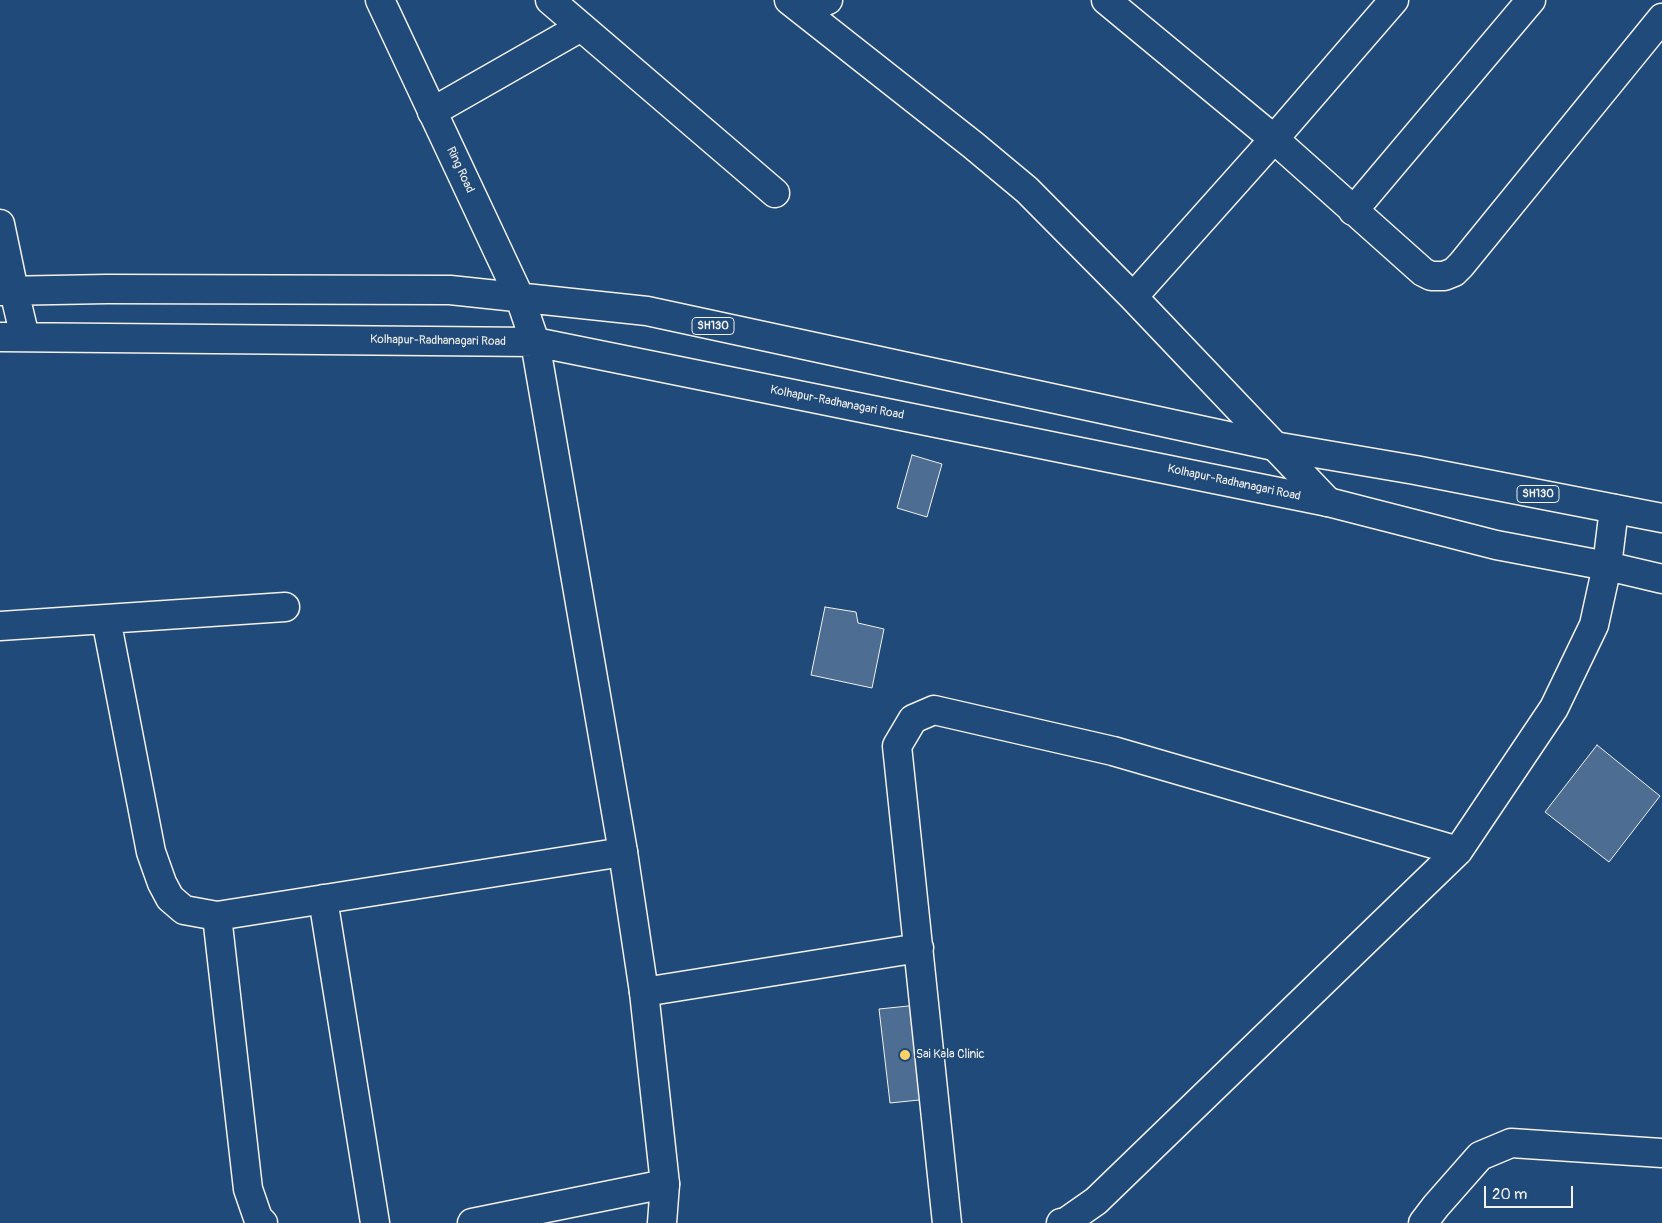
<!DOCTYPE html>
<html>
<head>
<meta charset="utf-8">
<style>
  body { margin:0 }
  #map { position:relative; width:1662px; height:1223px; overflow:hidden; background:#1f4a7a; font-family:Pangolin,sans-serif }
  canvas { display:block }
  .scale { position:absolute; left:1484px; top:1186px; width:89px; height:22px; box-sizing:border-box; border:2px solid #f4f1e8; border-top:0; padding-left:6px; font-size:15px; line-height:18px; white-space:nowrap; color:#f4f1e8; -webkit-text-stroke:4px #1f4a7a; paint-order:stroke }
</style>
</head>
<body>
<div id="map">
<canvas width="1662" height="1223"></canvas>
<div class="scale">20 m</div>
</div>
<script>
const ctx = document.querySelector('canvas').getContext('2d');
ctx.lineJoin = 'round';
function fill(path, color) { ctx.fillStyle = color; ctx.fill(path, 'evenodd'); }
const shape = rows => new Path2D(rows.map(r => 'M' + r).join(''));
function stroke(path, color, width, dash) { ctx.strokeStyle = color; ctx.lineWidth = width; ctx.lineCap = dash ? 'butt' : 'round'; ctx.setLineDash(dash || []); ctx.stroke(path); }
function write(font, color, halo, rows, align = 'center') {
  ctx.font = font + ' Pangolin,sans-serif'; ctx.lineWidth = 4; ctx.setLineDash([]); ctx.textBaseline = 'middle'; ctx.strokeStyle = halo; ctx.fillStyle = color; for (const [text, x, y, turn = 0] of rows) {
    ctx.save(); ctx.translate(x, y); ctx.rotate((+turn || 0) * Math.PI / 180); ctx.textAlign = isNaN(turn) ? turn : align; if (halo) ctx.strokeText(text, 0, 0); ctx.fillText(text, 0, 0); ctx.restore();
  }
}
const building = shape([
  [912,455,942,464,927,517,897,508,912,455],
  [825,607,856,612,858,623,884,629,872,688,811,675,825,607],
  [1597,745,1660,796,1609,862,1545,812,1597,745],
  [918,1005,929,1099,890,1103,879,1009,918,1005]
]);
fill(building, '#4d6e92');
stroke(building, '#f4f1e8', 1);
const minor = shape([
  [550,0,775,193],
  [789,0,973,145,1027,190,1133,297,1328,502],
  [1106,0,1274,139,1423,272,1431,276,1444,276,1454,272,1461,265,1662,18],
  [803,11,828,0],
  [432,112,581,27],
  [1353,211,1531,0],
  [0,224,14,291],
  [1133,297,1274,139,1394,0],
  [106,619,151,852,162,883,170,898,184,910,217,916,623,852],
  [0,626,285,607],
  [323,899,375,1223],
  [217,916,248,1189,258,1218,263,1223],
  [644,992,919,948],
  [472,1223,665,1184],
  [947,1223,897,746,913,719,934,710,1113,751,1458,851],
  [1061,1223,1066,1222,1096,1201,1458,851,1554,708,1594,625,1607,566,1614,509],
  [1423,1223,1436,1206,1480,1156,1511,1143,1662,1153]
]);
const major = shape([
  [380,0,520,298,535,342,623,852,644,992,665,1184,662,1223],
  [0,291,107,289,450,290,647,311,1274,446,1415,470,1662,518],
  [14,291,25,337],
  [0,337,535,342,1328,502,1496,545,1607,566,1662,579]
]);
stroke(minor, '#f4f1e8', 31);
stroke(major, '#f4f1e8', 31);
stroke(minor, '#1f4a7a', 28);
stroke(major, '#1f4a7a', 28);
for (const [x, y, r, color] of [
  [905,1055,6,"#ffd166"]
]) { const dot = new Path2D(); dot.arc(x, y, r, 0, 2 * Math.PI); ctx.fillStyle = color; ctx.fill(dot); stroke(dot, '#1f4a7a', 2); }
for (const [x, y, w] of [
  [713,326,42],
  [1538,494,42]
]) { const box = new Path2D(); box.roundRect(x - w / 2, y - 8.5, w, 17, 4); ctx.fillStyle = '#1f4a7a'; ctx.fill(box); stroke(box, '#f4f1e8', 1); }
write('bold 11px', '#f4f1e8', null, [
  ["SH130",713,326],
  ["SH130",1538,494]
]);
write('12px', '#f4f1e8', '#1f4a7a', [
  ["Ring Road",460,170,65],
  ["Kolhapur-Radhanagari Road",438,341,1],
  ["Kolhapur-Radhanagari Road",837,403,11],
  ["Kolhapur-Radhanagari Road",1234,483,12]
]);
write('12px', '#f4f1e8', '#1f4a7a', [
  ["Sai Kala Clinic",916,1055]
], 'left');
</script>
</body>
</html>
